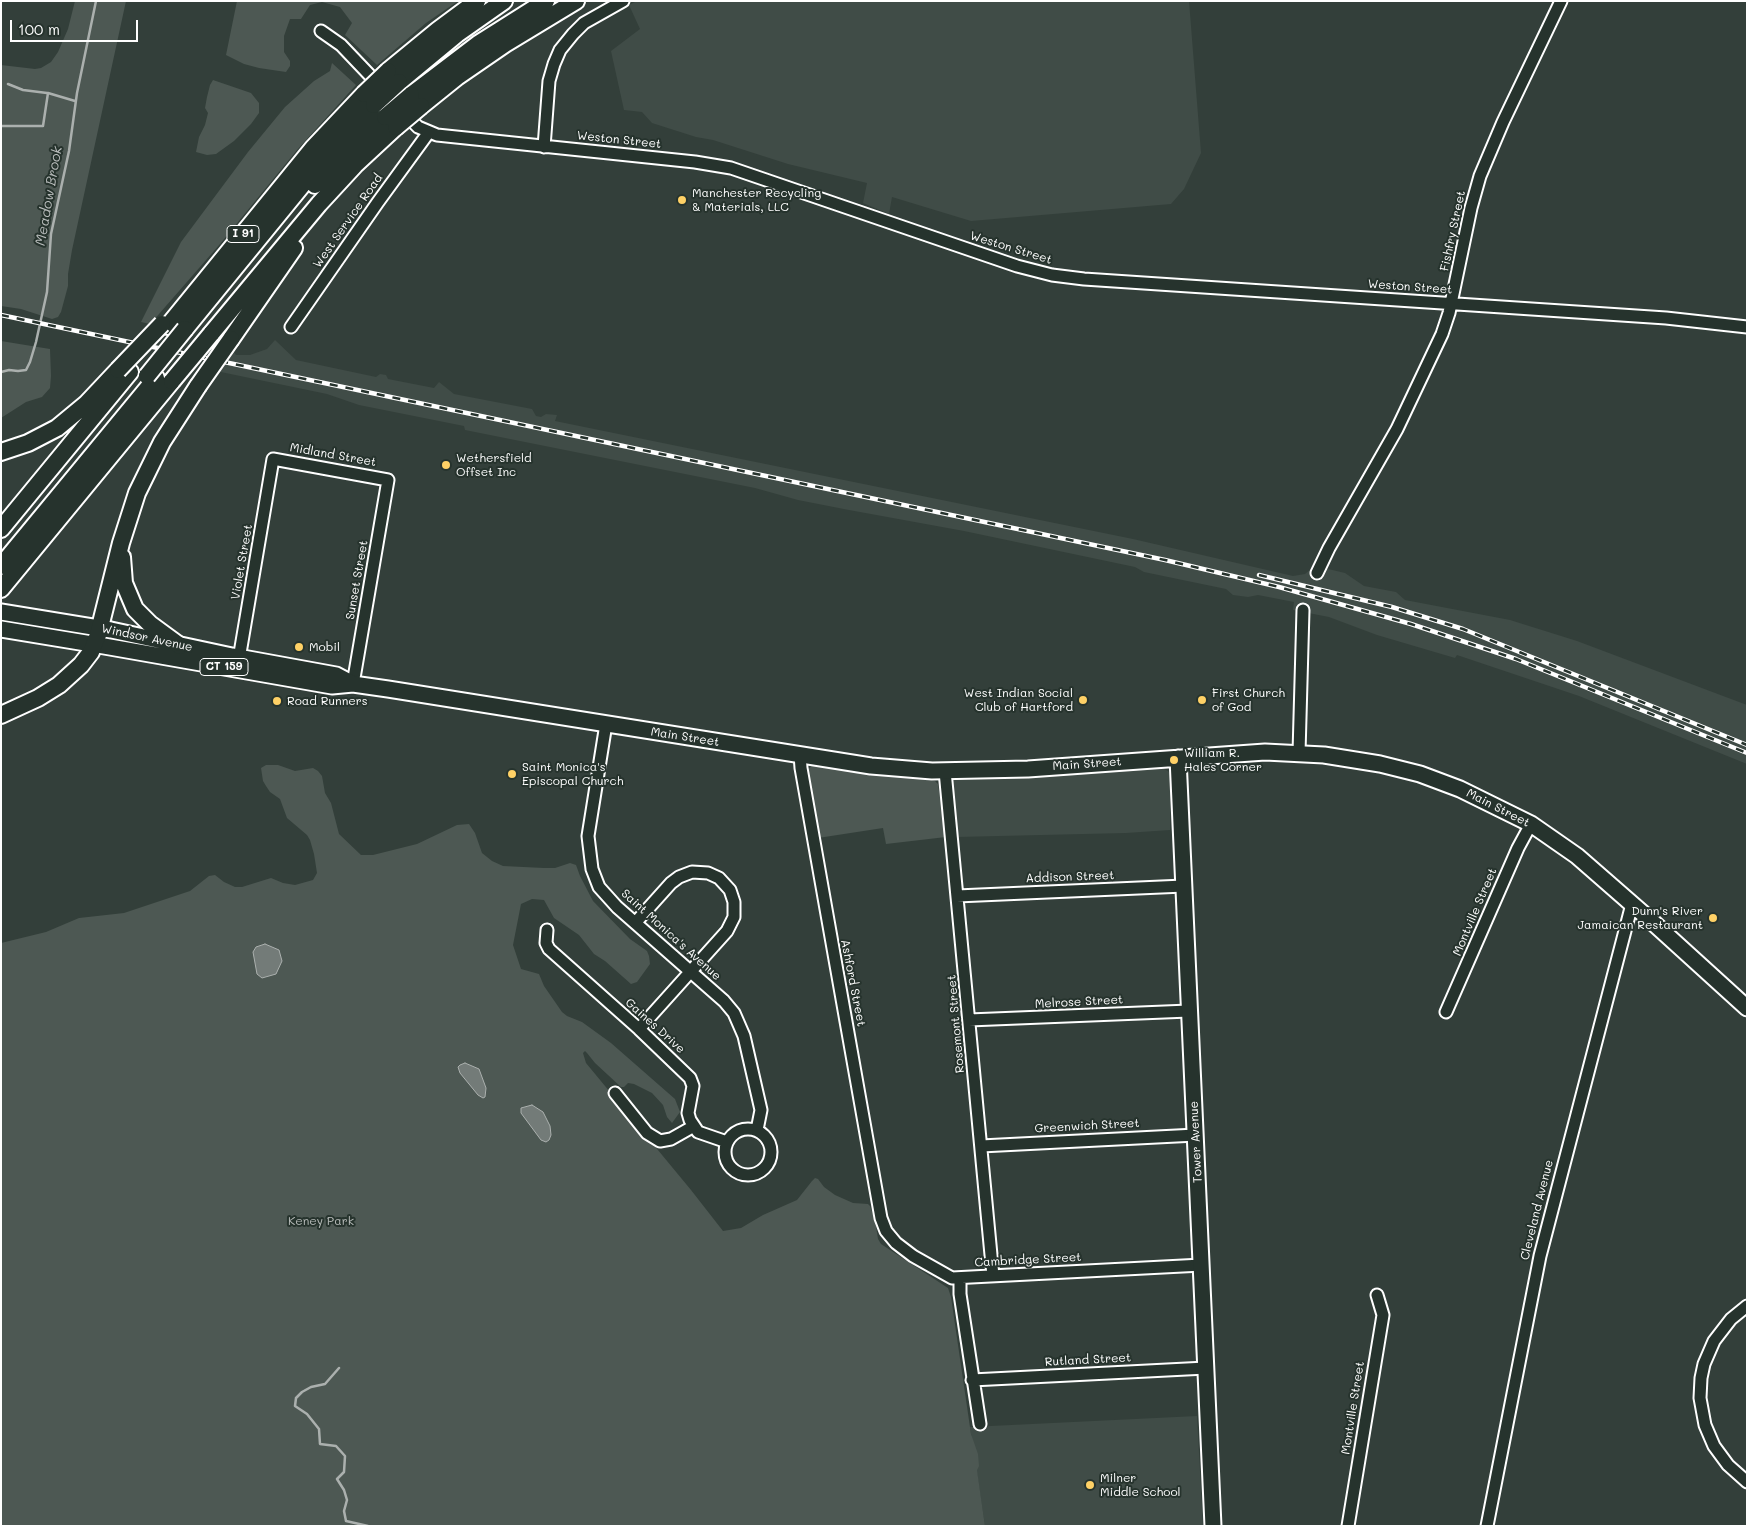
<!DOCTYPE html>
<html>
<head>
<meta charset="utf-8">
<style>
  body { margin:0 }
  #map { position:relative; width:1748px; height:1527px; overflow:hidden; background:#333f3a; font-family:Mali,sans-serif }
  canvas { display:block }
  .frame { position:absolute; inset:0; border:2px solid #fff; pointer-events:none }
  .scale { position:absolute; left:10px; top:20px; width:128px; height:22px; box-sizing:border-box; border:2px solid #fff; border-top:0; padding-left:6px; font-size:15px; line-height:18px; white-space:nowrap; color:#fff; -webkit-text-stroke:4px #26332d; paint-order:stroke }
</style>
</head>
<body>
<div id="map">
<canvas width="1748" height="1527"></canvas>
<div class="frame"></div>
<div class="scale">100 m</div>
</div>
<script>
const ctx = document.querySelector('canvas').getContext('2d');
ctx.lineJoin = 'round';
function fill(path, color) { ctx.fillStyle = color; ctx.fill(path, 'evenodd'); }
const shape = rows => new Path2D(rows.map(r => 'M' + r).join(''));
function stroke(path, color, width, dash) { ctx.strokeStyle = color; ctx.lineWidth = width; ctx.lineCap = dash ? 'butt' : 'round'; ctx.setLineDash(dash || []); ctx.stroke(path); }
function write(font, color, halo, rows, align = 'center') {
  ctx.font = font + ' Mali,sans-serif'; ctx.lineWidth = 4; ctx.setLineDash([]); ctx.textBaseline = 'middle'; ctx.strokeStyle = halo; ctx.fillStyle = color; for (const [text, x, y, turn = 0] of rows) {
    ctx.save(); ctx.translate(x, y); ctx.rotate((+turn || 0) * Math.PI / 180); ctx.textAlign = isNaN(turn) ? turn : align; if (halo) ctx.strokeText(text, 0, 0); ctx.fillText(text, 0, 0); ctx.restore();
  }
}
fill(shape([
  [637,1,1189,1,1201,153,1184,189,1171,204,971,221,892,197,889,214,863,203,867,183,788,164,713,140,696,137,652,123,642,112,624,110,611,51,640,29,629,5],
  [275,340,296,360,376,377,380,374,386,375,388,379,434,388,439,382,454,394,532,409,536,416,541,417,546,414,557,415,555,421,1133,539,1293,576,1305,574,1312,568,1322,571,1324,568,1345,573,1364,586,1396,592,1405,600,1510,620,1577,641,1747,705,1747,764,1579,696,1457,655,1455,658,1377,635,1329,617,1293,610,1294,602,1258,595,1248,597,1233,595,1226,589,1144,572,1135,567,964,531,849,510,798,500,755,488,465,430,464,426,359,405,327,394,216,371,232,349,236,355,250,355,267,349],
  [1162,768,1168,771,1171,775,1170,830,1126,833,957,837,953,781,955,780,1023,778],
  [1197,1416,1203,1526,985,1526,970,1427]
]), '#404c47');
fill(shape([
  [75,1,126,1,72,250,68,274,68,286,61,312,58,317,52,319,21,309,1,306,1,65,35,69,41,68,51,62,58,52,68,29],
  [237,1,458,1,426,23,377,65,345,35,352,23,340,7,322,2,310,5,301,19,290,19,284,36,284,52,290,61,290,66,286,72,259,68,244,64,226,55],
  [332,63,356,85,297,150,220,244,159,314,150,324,141,322,181,242,210,203,248,152,285,107,314,81,330,71],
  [213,80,251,93,259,103,259,113,251,124,234,141,216,154,207,155,196,152,199,137,205,125,208,113,205,108,207,97,210,85],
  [1,341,50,349,51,376,50,388,42,397,26,402,1,418],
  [266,765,278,765,295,771,313,768,318,771,322,776,325,793,331,803,339,834,361,855,373,855,417,844,457,825,469,824,475,833,482,853,492,861,503,866,544,868,555,868,570,863,576,865,580,876,593,901,630,939,647,951,649,956,650,964,637,982,631,984,605,961,594,954,579,935,554,918,544,900,532,899,521,904,513,945,521,969,539,974,544,986,562,1012,567,1016,582,1022,611,1043,675,1099,680,1112,672,1123,667,1117,663,1105,652,1093,634,1084,628,1083,624,1087,621,1087,595,1063,587,1053,585,1051,583,1053,586,1063,691,1190,723,1231,741,1228,763,1215,797,1200,812,1181,815,1178,818,1179,824,1187,835,1195,853,1203,868,1204,870,1206,875,1220,878,1239,881,1244,948,1288,951,1297,971,1434,978,1454,979,1466,977,1470,985,1526,1,1526,1,943,46,932,79,918,124,913,190,891,209,876,215,875,224,882,235,887,242,887,271,878,283,883,295,885,313,880,317,873,314,854,310,840,307,835,287,818,280,799,270,792,266,786,263,781,261,768],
  [813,765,925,778,926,780,935,781,938,784,940,798,942,799,946,837,886,844,883,828,818,838,807,770]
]), '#4d5853');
const water = shape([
  [265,944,279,950,282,961,276,974,262,978,257,974,253,952,256,947,265,944],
  [465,1063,479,1069,486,1088,485,1097,483,1098,478,1095,460,1073,458,1067,460,1065,465,1063],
  [532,1105,543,1112,550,1126,551,1135,549,1140,546,1142,541,1140,521,1113,521,1108,532,1105]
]);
fill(water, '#737b78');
stroke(water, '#abb0ae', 1);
stroke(shape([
  [8,84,23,90,47,93],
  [1,126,43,126,48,93,75,101],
  [1,372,9,370,18,371,26,370,30,362,36,342,47,292,51,234,69,151,77,93,96,1],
  [339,1368,325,1384,311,1387,302,1392,296,1398,295,1406,307,1414,319,1429,320,1444,336,1446,345,1456,344,1472,337,1479,344,1490,347,1500,344,1511,346,1521,368,1526]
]), '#abb0ae', 2.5);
const minor = shape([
  [321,31,341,45,380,86],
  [404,113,418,127,437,135,695,162,731,168,1017,266,1052,275,1084,279,1666,318,1747,327],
  [544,147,549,81,554,64,560,50,573,34,584,23,623,1],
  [291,327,378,202,429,132],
  [1317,573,1329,548,1397,429,1442,334,1449,313,1471,208,1480,176,1503,122,1561,1],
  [238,665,273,459,388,480,353,684],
  [606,724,588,836,592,869,599,887,617,907,724,1001,734,1013,744,1036,761,1110,757,1130],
  [1299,753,1303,610],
  [800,754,801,768,826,909,881,1218,886,1231,896,1243,913,1256,952,1278,1202,1265],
  [945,771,993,1276],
  [957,896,1184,886],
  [636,922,671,883,679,877,692,872,708,873,719,878,730,890,734,902,734,917,727,931,639,1029],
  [547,930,546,943,549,949,639,1029,690,1078,693,1086,688,1113,690,1120,698,1132,727,1142],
  [1446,1012,1518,848,1531,824],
  [969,1020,1189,1011],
  [615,1093,647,1133,660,1141,671,1139,694,1126],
  '725 1152a23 23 0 1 1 46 0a23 23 0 1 1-46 0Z',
  [981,1146,1196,1135],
  [960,1278,960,1294,980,1424],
  [1747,1306,1731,1319,1714,1341,1704,1364,1701,1378,1700,1398,1705,1425,1714,1446,1728,1465,1747,1482],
  [972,1380,1206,1368],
  [1348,1526,1383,1315,1377,1295],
  [1487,1526,1540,1256,1632,904]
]);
const major = shape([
  [1,612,111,630,232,656,336,675,353,684],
  [1,629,104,646,332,686,353,684,388,689,871,766,932,771,1028,769,1265,752,1324,755,1380,764,1420,774,1460,789,1531,824,1577,856,1648,918,1747,1008],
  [1178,758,1213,1526]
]);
const highway = shape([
  [388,71,438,30,477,1],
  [399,82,457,34,504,1],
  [411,95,478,44,546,1],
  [421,106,457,77,505,44,576,1],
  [315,185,352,147,385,117],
  [168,326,313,148,364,94],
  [185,329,326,156,374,105],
  [211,334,319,204,355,165,396,127],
  [231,339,294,248],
  [1,452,28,443,57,428,86,404,118,370],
  [1,529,130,372],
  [122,557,124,583,135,609,150,624,180,646],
  [1,566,156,378],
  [1,589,172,381],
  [1,715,38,698,59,685,81,665,91,652,98,635,121,543,137,493,162,442,198,386]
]);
stroke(minor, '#fff', 15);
stroke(major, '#fff', 19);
stroke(highway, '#fff', 20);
stroke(minor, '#26332d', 11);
stroke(major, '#26332d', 15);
stroke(highway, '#26332d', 16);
const rail = shape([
  [1,315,1165,560,1279,587,1411,624,1516,659,1747,753],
  [1259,575,1392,607,1463,629,1747,745]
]);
stroke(rail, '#fff', 4.5);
stroke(rail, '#26332d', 2.5, [8]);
const highwayBridge = shape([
  [364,94,388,71],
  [374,105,399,82],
  [385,117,411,95],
  [396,127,421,106],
  [118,370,162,324],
  [147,376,185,329],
  [172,381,211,334],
  [198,386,231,339]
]);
stroke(highwayBridge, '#fff', 20, []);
stroke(highwayBridge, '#26332d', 16);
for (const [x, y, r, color] of [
  [682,200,5,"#ffd166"],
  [446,465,5,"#ffd166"],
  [299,647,5,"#ffd166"],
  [1083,700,5,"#ffd166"],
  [1202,700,5,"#ffd166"],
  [277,701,5,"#ffd166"],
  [1174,760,5,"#ffd166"],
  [512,774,5,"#ffd166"],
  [1713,918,5,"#ffd166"],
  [1090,1485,5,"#ffd166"]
]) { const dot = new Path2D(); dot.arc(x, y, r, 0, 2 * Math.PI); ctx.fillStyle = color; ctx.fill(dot); stroke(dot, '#26332d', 2); }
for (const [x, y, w] of [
  [243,234,32],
  [224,667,48]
]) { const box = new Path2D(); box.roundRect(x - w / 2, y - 8.5, w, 17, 4); ctx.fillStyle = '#26332d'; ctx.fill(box); stroke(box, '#fff', 1); }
write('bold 11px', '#fff', null, [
  ["I 91",243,234],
  ["CT 159",224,667]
]);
write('12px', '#fff', '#26332d', [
  ["Weston Street",619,140,6],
  ["West Service Road",348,221,-55],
  ["Fishfry Street",1453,231,-78],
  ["Weston Street",1011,248,17],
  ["Weston Street",1410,287,4],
  ["Midland Street",333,455,10],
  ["Violet Street",242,562,-80],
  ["Sunset Street",357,580,-80],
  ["Windsor Avenue",147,638,12],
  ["Main Street",685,737,9],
  ["Main Street",1087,764,-4],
  ["Main Street",1498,808,27],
  ["Addison Street",1070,877,-2],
  ["Montville Street",1475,912,-67],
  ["Saint Monica's Avenue",671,935,42],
  ["Ashford Street",853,983,79],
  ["Melrose Street",1079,1002,-3],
  ["Rosemont Street",956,1024,-95],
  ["Gaines Drive",655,1026,42],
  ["Greenwich Street",1087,1126,-3],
  ["Tower Avenue",1196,1142,-93],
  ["Cleveland Avenue",1537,1210,-76],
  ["Cambridge Street",1028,1260,-3],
  ["Rutland Street",1088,1360,-3],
  ["Montville Street",1353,1408,-81]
]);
write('12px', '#fff', '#26332d', [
  ["Manchester Recycling",692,193],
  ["& Materials, LLC",692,207],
  ["Wethersfield",456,458],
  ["Offset Inc",456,472],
  ["Mobil",309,647],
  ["West Indian Social",1073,693,"right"],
  ["Club of Hartford",1073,707,"right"],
  ["First Church",1212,693],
  ["of God",1212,707],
  ["Road Runners",287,701],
  ["William R.",1184,753],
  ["Hales Corner",1184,767],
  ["Saint Monica's",522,767],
  ["Episcopal Church",522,781],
  ["Dunn's River",1703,911,"right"],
  ["Jamaican Restaurant",1703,925,"right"],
  ["Milner",1100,1478],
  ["Middle School",1100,1492]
], 'left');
write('12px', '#b8bcba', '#26332d', [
  ["Keney Park",321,1221]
]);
write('italic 14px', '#b9bdbc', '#26332d', [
  ["Meadow Brook",49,196,-80]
]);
</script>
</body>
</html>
